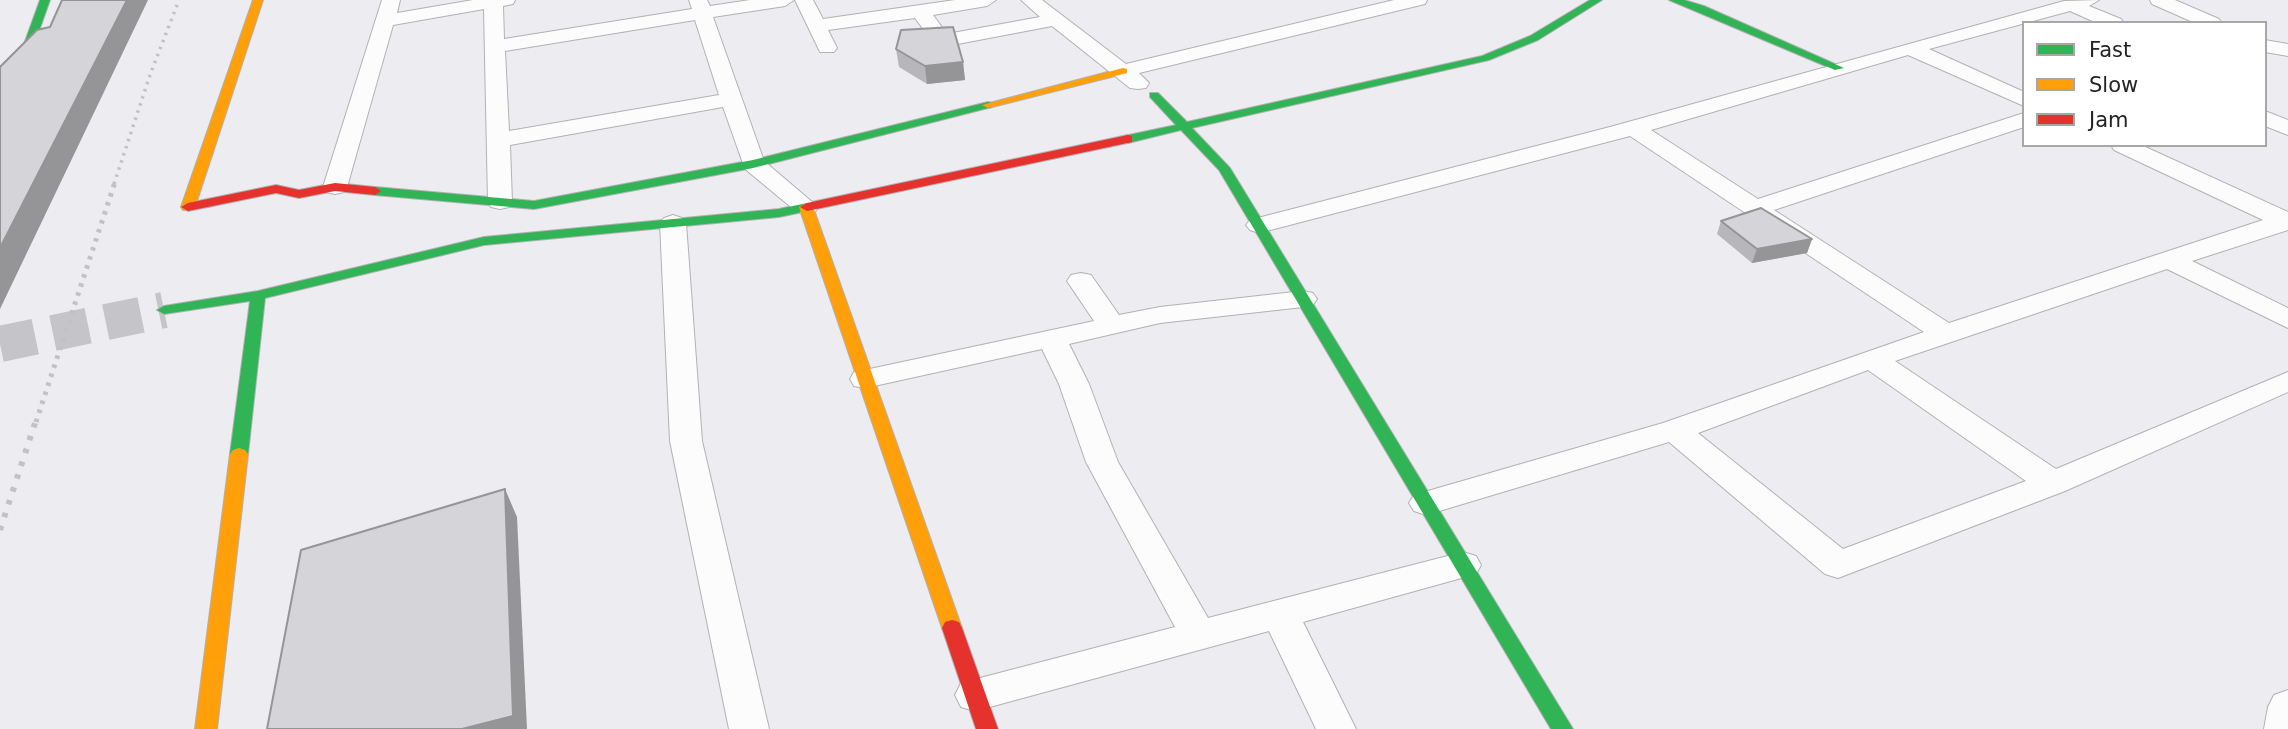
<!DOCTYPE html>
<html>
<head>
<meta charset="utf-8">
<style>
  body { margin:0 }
  #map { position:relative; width:2288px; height:729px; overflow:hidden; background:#edecf1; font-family:"DejaVu Sans",sans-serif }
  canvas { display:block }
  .legend { position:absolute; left:2022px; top:21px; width:245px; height:126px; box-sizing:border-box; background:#fff; border:2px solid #a7a7a8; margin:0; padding:9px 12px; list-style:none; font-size:21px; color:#232225 }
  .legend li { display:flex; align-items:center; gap:14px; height:35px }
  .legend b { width:35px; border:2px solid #a7a7a8 }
</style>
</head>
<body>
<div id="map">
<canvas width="2288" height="729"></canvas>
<ul class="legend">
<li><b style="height:9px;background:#30b455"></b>Fast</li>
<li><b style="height:9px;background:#ff9f0a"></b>Slow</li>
<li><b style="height:9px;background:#e5322d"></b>Jam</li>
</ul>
</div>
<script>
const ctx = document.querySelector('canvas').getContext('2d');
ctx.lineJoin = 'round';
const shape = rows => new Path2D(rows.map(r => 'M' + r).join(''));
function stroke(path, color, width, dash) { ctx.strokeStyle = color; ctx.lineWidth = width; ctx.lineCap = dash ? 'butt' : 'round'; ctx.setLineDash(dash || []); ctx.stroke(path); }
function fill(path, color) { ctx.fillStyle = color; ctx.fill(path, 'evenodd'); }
stroke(shape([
  [0,344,164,310]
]), '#c5c4c8', 36, [36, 18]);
const street = shape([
  [382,0,400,0,397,13,473,0,515,0,513,4,503,6,504,39,692,9,689,0,707,0,710,6,750,0,794,0,785,6,713,17,764,161,818,207,815,212,806,214,797,212,745,169,723,107,510,145,512,202,509,207,500,209,491,207,488,202,484,9,393,25,347,187,344,192,335,194,326,192,323,187,382,0],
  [695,20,719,95,509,131,505,51,695,20],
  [795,0,813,0,823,19,955,0,996,0,987,6,933,15,947,34,1040,17,1021,0,1042,0,1126,64,1394,0,1427,0,1425,4,1139,73,1149,83,1146,88,1138,89,1130,88,1052,26,942,47,935,45,915,18,828,30,837,48,834,52,820,52,795,0],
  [2099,0,2089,6,2121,19,2124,23,2097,23,2070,11,1929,49,2024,92,2024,106,1908,55,1651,130,1758,199,2024,113,2024,127,1774,210,1949,323,2263,220,2114,150,2111,145,2141,145,2288,212,2288,230,2192,261,2288,308,2288,328,2167,269,1895,361,2056,469,2288,372,2288,392,2065,491,1838,578,1825,574,1669,442,1426,515,1414,511,1409,503,1414,495,1663,423,1924,332,1630,136,1259,233,1250,230,1246,225,1250,220,1610,127,2064,1,2099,0],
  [1868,370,2026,481,1843,549,1698,433,1868,370],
  [2150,0,2175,0,2219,19,2222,23,2195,23,2152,4,2150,0],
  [2265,40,2288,44,2288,56,2265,52,2265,40],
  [2265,111,2288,120,2288,135,2265,126,2265,111],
  [673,215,682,218,686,223,702,441,769,729,729,729,670,441,660,223,664,218,673,215],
  [1081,273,1091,275,1119,315,1160,307,1303,291,1313,293,1317,299,1313,305,1303,307,1160,323,1069,344,1089,384,1118,462,1208,618,1463,552,1476,556,1481,565,1476,574,1303,622,1356,729,1316,729,1269,631,975,711,961,707,955,695,961,683,1175,627,1086,462,1059,384,1042,349,865,388,854,386,850,379,854,372,865,370,1094,321,1067,281,1071,275,1081,273],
  [2288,690,2288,729,2264,729,2268,707,2274,695,2288,690]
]);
const fast = shape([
  [40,0,50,0,29,59,4,87,0,88,0,78,19,58,40,0],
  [1590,0,1602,0,1538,40,1489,60,1192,128,1230,168,1573,729,1551,729,1219,170,1181,130,1128,143,1122,139,1124,136,1176,125,1150,97,1150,93,1158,93,1187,122,1482,56,1530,36,1590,0],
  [1669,0,1684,0,1704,6,1844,68,1835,70,1669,0],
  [988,102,992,103,992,107,753,168,534,209,375,195,369,191,375,187,534,201,753,160,988,102],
  [807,203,814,207,812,210,779,217,484,245,265,298,248,454,245,458,239,460,233,458,230,454,250,301,164,314,157,310,164,306,258,291,484,237,779,209,807,203]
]);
const slow = shape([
  [253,0,263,0,195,207,193,210,183,210,181,207,253,0],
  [1123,68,1127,69,1127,73,988,108,982,105,1123,68],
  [806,203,813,207,962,628,959,634,952,636,945,634,942,628,799,207,806,203],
  [239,448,245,450,248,454,217,729,195,729,230,454,233,450,239,448]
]);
const jam = shape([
  [1128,135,1132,136,1132,142,807,211,800,207,807,203,1128,135],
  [335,183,375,187,381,191,375,195,335,191,299,198,276,193,188,211,181,207,188,203,276,185,299,190,335,183],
  [952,620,959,622,962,628,998,729,976,729,942,628,945,622,952,620]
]);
stroke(street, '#b2b1b4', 2);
stroke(fast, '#b2b1b4', 2);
stroke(slow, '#b2b1b4', 2);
stroke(jam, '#b2b1b4', 2);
fill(street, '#fcfcfd');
fill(fast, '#30b455');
fill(slow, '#ff9f0a');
fill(jam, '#e5322d');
stroke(shape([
  [114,184,150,75,179,0]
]), '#c2c2c3', 3.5, [2.5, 5]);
stroke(shape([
  [36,422,115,182]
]), '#c2c2c3', 5, [3.5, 6]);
stroke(shape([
  [0,530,36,420]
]), '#c2c2c3', 6, [4.5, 9]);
fill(shape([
  [896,49,963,62,965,80,927,84,899,67],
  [1721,221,1812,239,1807,253,1752,263,1717,234]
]), '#b7b6ba');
fill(shape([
  [127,0,148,0,0,309,0,248],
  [963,62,965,80,927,84,925,66],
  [1812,239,1807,253,1752,263,1757,249],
  [505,489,517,517,527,729,462,729]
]), '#959497');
const building = shape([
  [62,0,127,0,0,248,0,67,37,30,50,27,62,0],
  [953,27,963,62,925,66,896,49,901,30,953,27],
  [1761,208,1812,239,1757,249,1721,221,1761,208],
  [505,489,513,716,462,729,267,729,301,550,505,489]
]);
fill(building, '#d5d4d8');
stroke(building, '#959497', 2);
</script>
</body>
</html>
